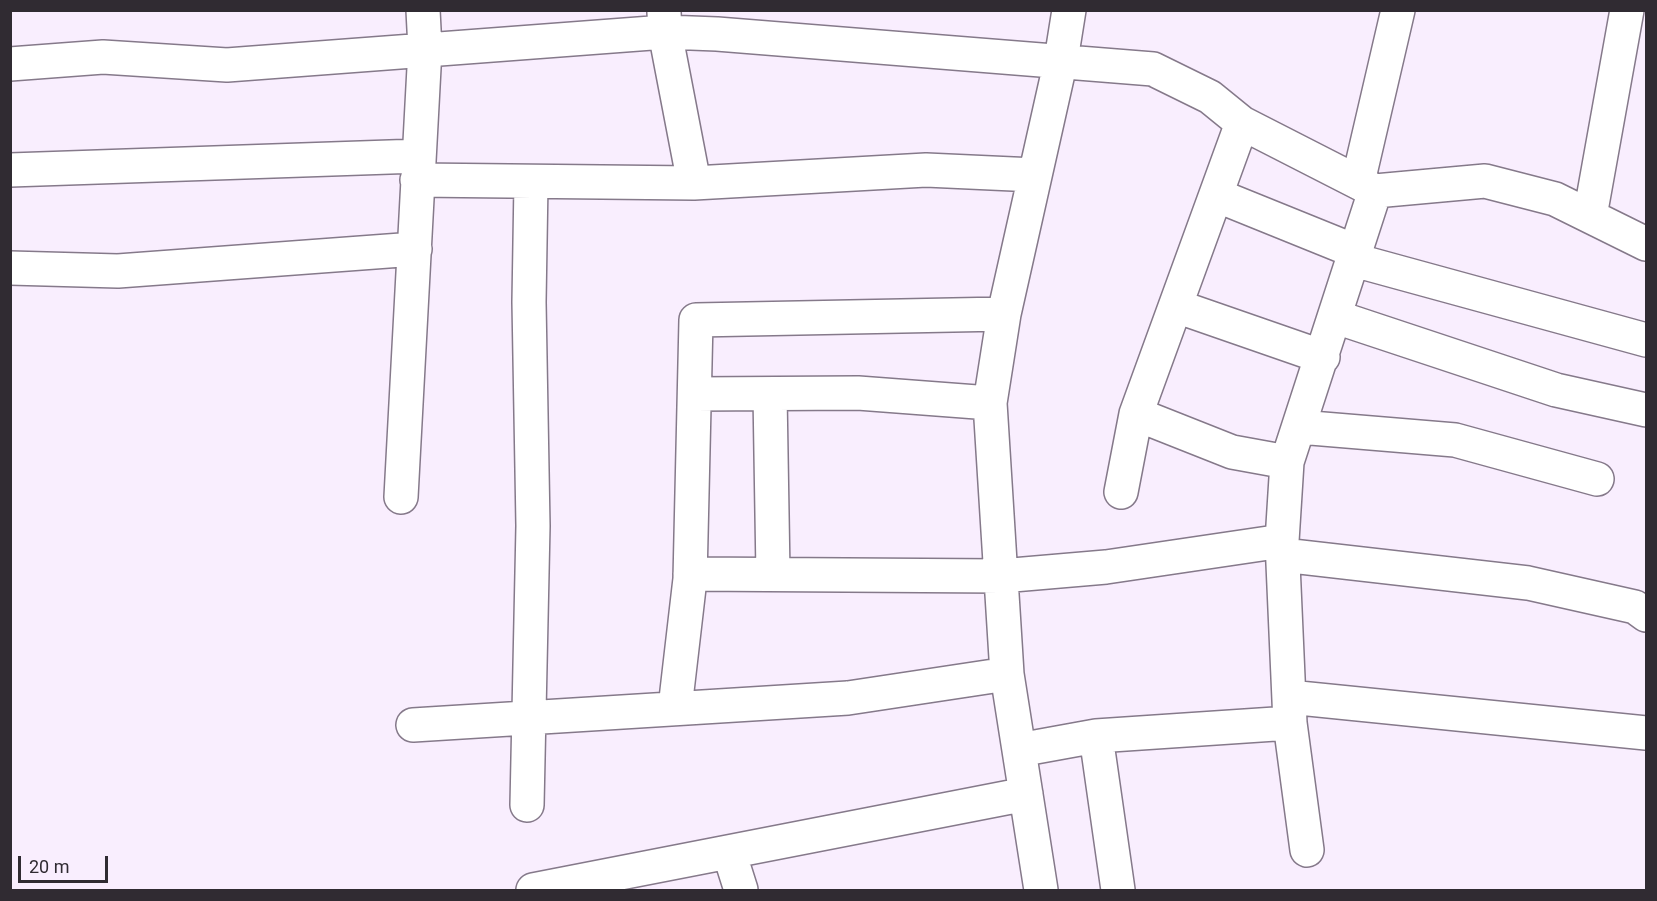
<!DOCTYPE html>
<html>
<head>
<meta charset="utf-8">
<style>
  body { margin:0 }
  #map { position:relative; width:1657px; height:901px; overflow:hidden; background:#f9eefe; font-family:Roboto,sans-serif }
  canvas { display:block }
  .frame { position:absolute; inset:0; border:12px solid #302b32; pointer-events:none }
  .scale { position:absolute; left:18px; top:856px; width:90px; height:27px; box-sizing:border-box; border:3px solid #302b32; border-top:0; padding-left:8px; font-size:18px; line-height:21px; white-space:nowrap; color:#302b32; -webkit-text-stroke:4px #f9eefe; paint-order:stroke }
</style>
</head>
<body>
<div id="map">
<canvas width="1657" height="901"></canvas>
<div class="frame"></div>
<div class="scale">20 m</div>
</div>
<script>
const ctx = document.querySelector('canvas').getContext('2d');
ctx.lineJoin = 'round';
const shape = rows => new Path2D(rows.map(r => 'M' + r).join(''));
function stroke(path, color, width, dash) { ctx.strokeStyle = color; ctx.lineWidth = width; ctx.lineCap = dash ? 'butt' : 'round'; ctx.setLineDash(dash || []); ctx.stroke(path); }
const minor = shape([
  [664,12,665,32,694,183],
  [10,64,103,57,227,65,665,32,717,34,1153,69,1210,97,1242,123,1375,191,1485,181,1555,199,1646,244],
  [10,170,419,156],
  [417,180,694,183,926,170,1035,175],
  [1358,182,1398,10],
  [1216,195,1357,252],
  [1590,216,1627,10],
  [1354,260,1646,340],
  [10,268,118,271,415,249],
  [1176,306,1323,357],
  [1336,317,1556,390,1646,410],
  [695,394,858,393,990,403],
  [770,394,773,574],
  [1136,414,1232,452,1287,462],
  [1299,427,1455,440,1597,479],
  [1121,492,1136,414,1242,123],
  [401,497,425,49,423,10],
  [1283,555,1528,583,1635,607,1646,615],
  [690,574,1001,576,1106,567,1282,541],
  [1289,697,1646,733],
  [675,708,690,579,696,320,1004,314],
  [413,725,848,698,1007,674],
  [1096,736,1118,890],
  [1019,750,1096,736,1290,723],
  [527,805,533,526,529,302,531,183],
  [1307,850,1290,723,1282,541,1287,462,1375,191],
  [729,852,741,890],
  [533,890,1026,794],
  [1041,890,1007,674,990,403,1004,314,1061,60,1069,10]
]);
stroke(minor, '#85798a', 36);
stroke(minor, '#fff', 33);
</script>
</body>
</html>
